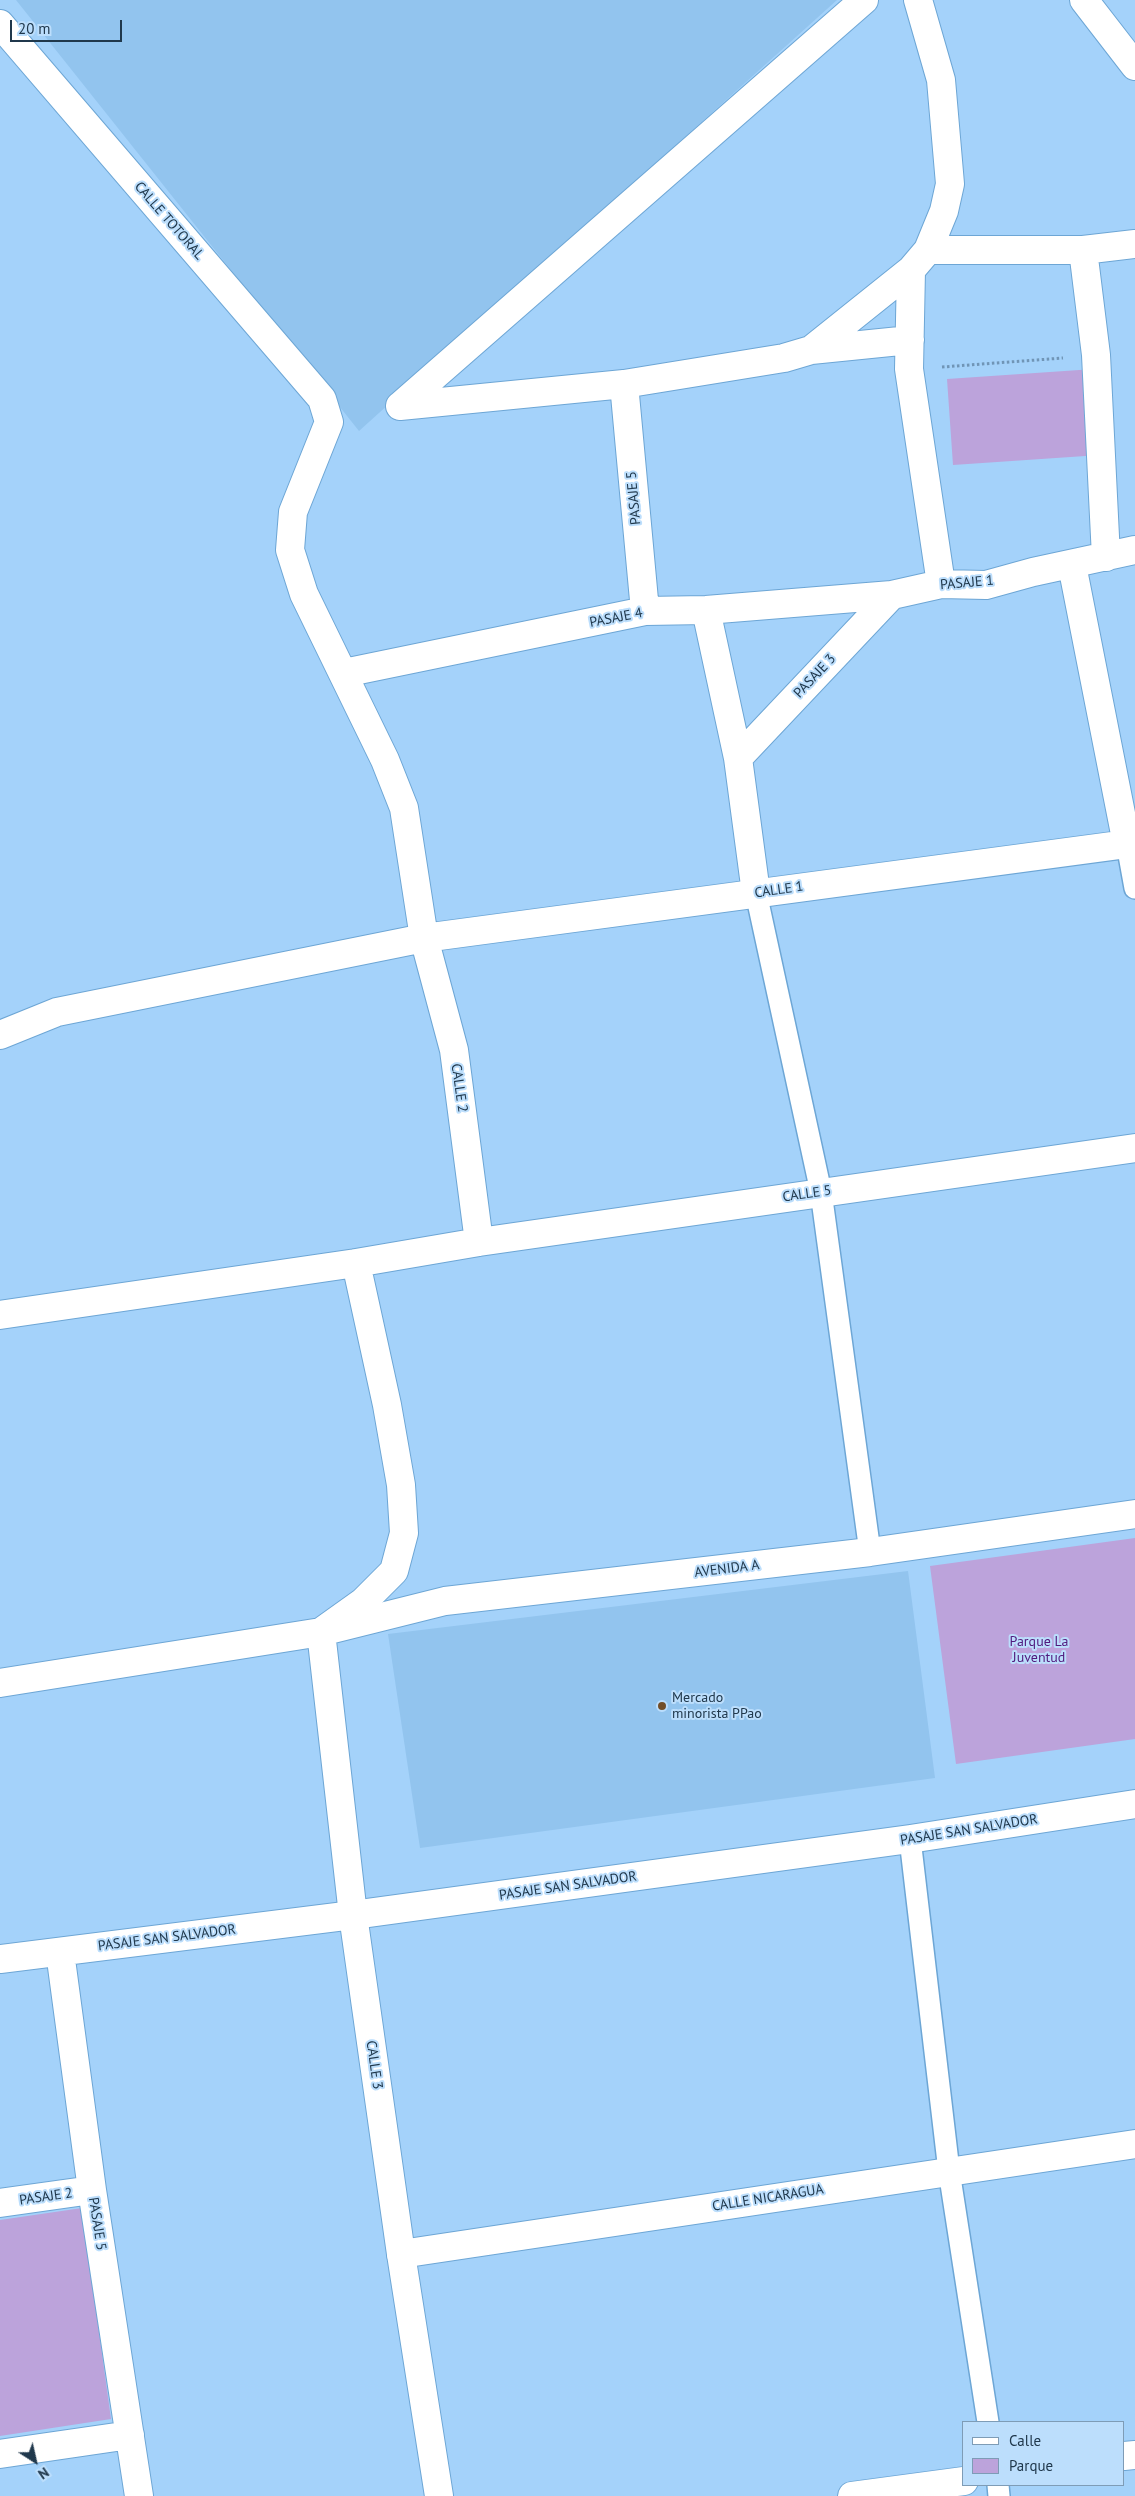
<!DOCTYPE html>
<html>
<head>
<meta charset="utf-8">
<style>
  body { margin:0 }
  #map { position:relative; width:1135px; height:2496px; overflow:hidden; background:#a4d2fa; font-family:"PT Sans",sans-serif }
  canvas { display:block }
  .legend { position:absolute; left:962px; top:2421px; width:162px; height:65px; box-sizing:border-box; background:#bcdefc; border:1px solid #7e9cb6; margin:0; padding:6px 9px; list-style:none; font-size:15px; color:#20384c }
  .legend li { display:flex; align-items:center; gap:10px; height:25px }
  .legend b { width:25px; border:1px solid #7e9cb6 }
  .north { position:absolute; left:10px; top:2436px; width:50px; height:50px; -webkit-text-stroke:4px #bcdefc; paint-order:stroke; rotate:145deg; font-size:14px; font-weight:700; line-height:20px; text-align:center; color:#20384c }
  .north::after { content:''; display:block; margin:auto; width:18px; height:22px; background:#20384c; clip-path:polygon(50% 0,100% 100%,50% 72%,0 100%) }
  .scale { position:absolute; left:10px; top:20px; width:112px; height:22px; box-sizing:border-box; border:2px solid #20384c; border-top:0; padding-left:6px; font-size:15px; line-height:18px; white-space:nowrap; color:#20384c; -webkit-text-stroke:4px #bcdefc; paint-order:stroke }
</style>
</head>
<body>
<div id="map">
<canvas width="1135" height="2496"></canvas>
<ul class="legend">
<li><b style="height:6px;background:#fff"></b>Calle</li>
<li><b style="height:14px;background:#bca3db"></b>Parque</li>
</ul>
<div class="north">N</div>
<div class="scale">20 m</div>
</div>
<script>
const ctx = document.querySelector('canvas').getContext('2d');
ctx.lineJoin = 'round';
function fill(path, color) { ctx.fillStyle = color; ctx.fill(path, 'evenodd'); }
const shape = rows => new Path2D(rows.map(r => 'M' + r).join(''));
function stroke(path, color, width, dash) { ctx.strokeStyle = color; ctx.lineWidth = width; ctx.lineCap = dash ? 'butt' : 'round'; ctx.setLineDash(dash || []); ctx.stroke(path); }
function write(font, color, halo, rows, align = 'center') {
  ctx.font = font + ' "PT Sans",sans-serif'; ctx.lineWidth = 4; ctx.setLineDash([]); ctx.textBaseline = 'middle'; ctx.strokeStyle = halo; ctx.fillStyle = color; for (const [text, x, y, turn = 0] of rows) {
    ctx.save(); ctx.translate(x, y); ctx.rotate((+turn || 0) * Math.PI / 180); ctx.textAlign = isNaN(turn) ? turn : align; if (halo) ctx.strokeText(text, 0, 0); ctx.fillText(text, 0, 0); ctx.restore();
  }
}
fill(shape([
  [16,0,837,0,359,431],
  [908,1571,935,1778,420,1848,388,1634]
]), '#92c4ee');
fill(shape([
  [1094,369,1100,455,953,465,947,379],
  [1135,1538,1135,1739,956,1764,930,1566],
  [82,2208,111,2419,0,2436,0,2220]
]), '#bca3db');
const lane = shape([
  [1127,844,1135,888],
  [756,893,821,1192,870,1552],
  [910,1839,949,2171,988,2422],
  [998,2485,999,2496]
]);
const street = shape([
  [1084,0,1135,66],
  [0,24,322,399,329,422,293,512,290,550,304,594,385,760,404,808,424,938,454,1050,479,1242],
  [928,250,1083,250,1135,244],
  [1083,250,1096,355,1106,557],
  [911,270,909,369,941,584],
  [811,350,910,340],
  [624,384,645,611],
  [400,406,624,384,784,358,811,350,911,270,928,250,944,211,950,184,941,80,918,0],
  [400,406,864,0],
  [1072,565,1127,844],
  [706,610,738,758,756,893],
  [344,673,645,611,706,610,892,595,941,584,986,585,1033,572,1135,550],
  [738,758,892,595],
  [0,1035,57,1012,424,938,1135,843],
  [0,1315,356,1263],
  [0,1683,321,1632,363,1602,394,1571,404,1533,401,1485,387,1405,356,1263,479,1242,1135,1148],
  [60,1952,92,2190,139,2496],
  [0,1959,353,1915,910,1839,1135,1804],
  [0,2203,92,2190],
  [401,2254,1135,2144],
  [0,2454,130,2435],
  [1124,2456,1135,2455],
  [852,2496,964,2481]
]);
const secondary = shape([
  [439,2496,401,2254,353,1915,321,1632,445,1601,870,1552,1135,1514]
]);
stroke(lane, '#6da6d5', 24);
stroke(street, '#6da6d5', 30);
stroke(secondary, '#6da6d5', 30);
stroke(shape([
  [942,367,1063,358]
]), '#7095b6', 3, [2.5, 2.5]);
stroke(lane, '#fff', 21);
stroke(street, '#fff', 28);
stroke(secondary, '#fff', 28);
for (const [x, y, r, color] of [
  [662,1706,5,"#724e28"]
]) { const dot = new Path2D(); dot.arc(x, y, r, 0, 2 * Math.PI); ctx.fillStyle = color; ctx.fill(dot); stroke(dot, '#bcdefc', 2); }
write('14px', '#20384c', '#bcdefc', [
  ["CALLE TOTORAL",169,221,49],
  ["PASAJE 5",634,498,-95],
  ["PASAJE 1",967,583,-5],
  ["PASAJE 4",616,618,-11],
  ["PASAJE 3",815,676,-47],
  ["CALLE 1",779,890,-8],
  ["CALLE 2",459,1088,82],
  ["CALLE 5",807,1194,-8],
  ["AVENIDA A",727,1569,-7],
  ["PASAJE SAN SALVADOR",969,1830,-9],
  ["PASAJE SAN SALVADOR",568,1886,-8],
  ["PASAJE SAN SALVADOR",167,1938,-7],
  ["CALLE 3",374,2065,82],
  ["PASAJE 2",46,2197,-8],
  ["CALLE NICARAGUA",768,2198,-9],
  ["PASAJE 5",97,2224,81]
]);
write('14px', '#511a7d', '#bcdefc', [
  ["Parque La",1039,1642],
  ["Juventud",1039,1658]
]);
write('14px', '#20384c', '#bcdefc', [
  ["Mercado",672,1698],
  ["minorista PPao",672,1714]
], 'left');
</script>
</body>
</html>
